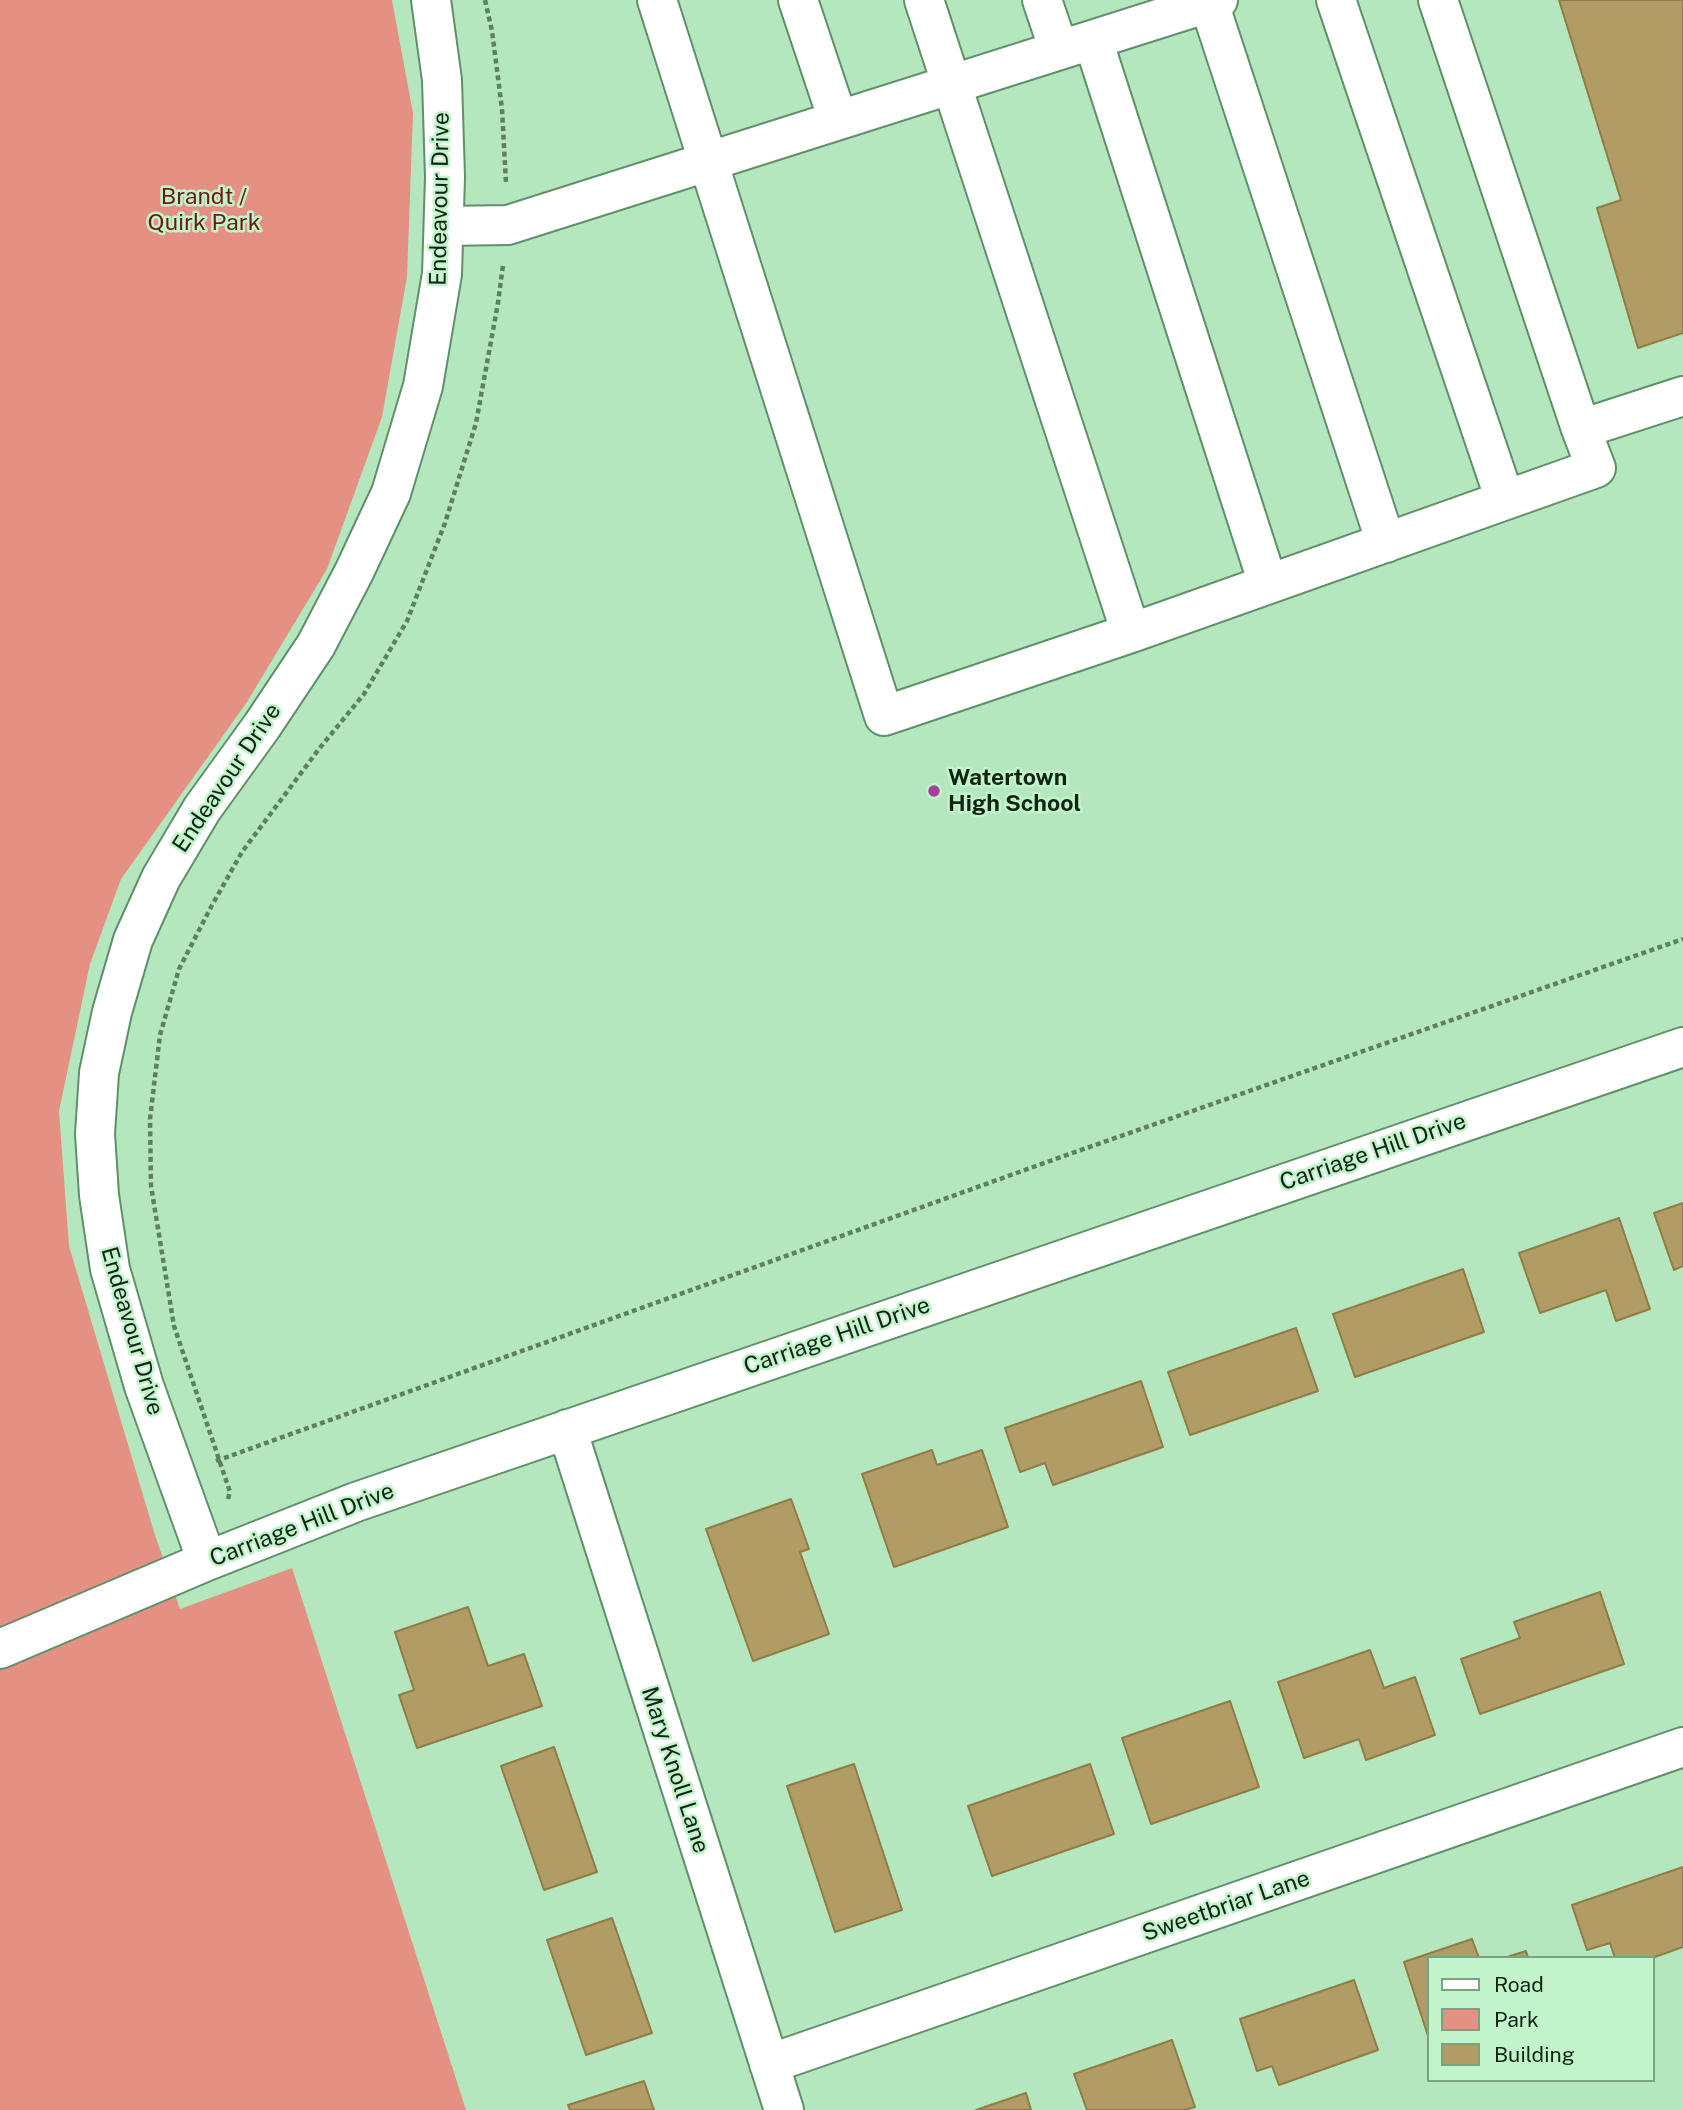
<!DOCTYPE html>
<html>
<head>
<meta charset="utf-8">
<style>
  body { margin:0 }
  #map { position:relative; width:1683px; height:2110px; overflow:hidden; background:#b4e7bd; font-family:"Public Sans",sans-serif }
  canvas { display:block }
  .legend { position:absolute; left:1427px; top:1956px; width:228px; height:126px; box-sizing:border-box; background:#c1f4ca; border:2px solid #7aa181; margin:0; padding:9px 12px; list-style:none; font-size:21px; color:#102414 }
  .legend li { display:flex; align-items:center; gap:14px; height:35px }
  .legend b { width:35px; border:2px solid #7aa181 }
</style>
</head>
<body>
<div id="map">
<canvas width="1683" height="2110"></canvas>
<ul class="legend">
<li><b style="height:9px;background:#fff"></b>Road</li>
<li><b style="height:19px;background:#e49183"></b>Park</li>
<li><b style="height:19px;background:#b09c64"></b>Building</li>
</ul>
</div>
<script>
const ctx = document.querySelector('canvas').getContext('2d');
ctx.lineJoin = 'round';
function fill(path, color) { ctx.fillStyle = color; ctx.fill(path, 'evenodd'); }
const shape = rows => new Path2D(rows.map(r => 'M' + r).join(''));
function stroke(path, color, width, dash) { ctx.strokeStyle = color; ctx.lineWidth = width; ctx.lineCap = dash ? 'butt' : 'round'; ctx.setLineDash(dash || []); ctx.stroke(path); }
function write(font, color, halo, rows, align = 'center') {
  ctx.font = font + ' "Public Sans",sans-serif'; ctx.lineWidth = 5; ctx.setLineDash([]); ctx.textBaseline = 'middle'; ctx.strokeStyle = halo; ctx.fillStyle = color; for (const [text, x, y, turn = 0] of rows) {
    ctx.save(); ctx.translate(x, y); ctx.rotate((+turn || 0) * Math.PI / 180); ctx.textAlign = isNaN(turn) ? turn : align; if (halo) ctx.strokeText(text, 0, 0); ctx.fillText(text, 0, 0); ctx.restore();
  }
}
fill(shape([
  [0,0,392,0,413,113,407,277,382,417,327,569,247,702,121,879,90,964,59,1111,69,1246,154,1532,180,1609,292,1568,466,2110,0,2110]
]), '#e49183');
const building = shape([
  [1559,0,1683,0,1683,333,1638,348,1597,208,1621,200,1559,0],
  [1683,1203,1683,1266,1674,1270,1654,1213,1683,1203],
  [1619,1218,1650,1309,1616,1321,1606,1290,1540,1313,1519,1253,1619,1218],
  [1463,1269,1484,1332,1355,1377,1333,1314,1463,1269],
  [1296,1328,1318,1391,1190,1435,1168,1372,1296,1328],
  [1141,1381,1163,1447,1053,1485,1045,1463,1020,1472,1005,1428,1141,1381],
  [932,1450,937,1465,982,1450,1008,1527,894,1567,862,1474,932,1450],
  [791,1499,809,1549,800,1552,829,1634,753,1661,706,1529,791,1499],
  [1600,1592,1624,1664,1480,1714,1461,1659,1520,1638,1514,1622,1600,1592],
  [468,1607,488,1666,524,1654,542,1706,417,1748,399,1695,414,1690,395,1632,468,1607],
  [1370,1650,1384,1688,1415,1677,1435,1735,1366,1760,1359,1739,1304,1758,1278,1682,1370,1650],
  [1230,1701,1259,1787,1151,1824,1122,1738,1230,1701],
  [554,1747,597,1872,544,1890,501,1766,554,1747],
  [854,1764,902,1910,835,1932,787,1786,854,1764],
  [1090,1764,1114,1834,992,1876,968,1806,1090,1764],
  [1683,1867,1683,1947,1652,1958,1615,1958,1610,1943,1587,1950,1572,1905,1683,1867],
  [612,1918,652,2033,586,2055,547,1940,612,1918],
  [1472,1939,1479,1958,1429,1958,1429,2039,1404,1962,1472,1939],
  [1526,1951,1528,1958,1504,1958,1526,1951],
  [1354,1980,1378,2050,1279,2085,1272,2066,1257,2071,1240,2019,1354,1980],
  [1172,2040,1195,2107,1185,2110,1087,2110,1074,2074,1172,2040],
  [644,2081,654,2110,570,2110,568,2105,644,2081],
  [1026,2093,1031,2110,976,2110,1026,2093]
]);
fill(building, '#b09c64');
stroke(building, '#907c46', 2);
const minor = shape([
  [657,0,884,716,1131,633,1596,468,1581,429,1438,0],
  [798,0,838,120],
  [924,0,1131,633],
  [1042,0,1059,50],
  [1336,0,1505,500],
  [1209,3,1386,543],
  [1093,40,1268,584],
  [444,226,508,225,1218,0],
  [1581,429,1683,396],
  [567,1429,784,2110],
  [207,1561,144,1386,110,1269,99,1195,95,1134,99,1073,112,1012,133,940,161,878,202,809,262,726,316,645,354,572,391,493,423,386,442,274,445,177,442,80,431,0],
  [0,1649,207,1561,356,1502,1683,1047],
  [769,2064,1683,1747]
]);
stroke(minor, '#60906a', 42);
stroke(shape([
  [485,0,492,31,502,109,506,183],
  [216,1461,1061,1157,1683,939],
  [228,1499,230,1492,174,1326,151,1186,150,1119,160,1035,179,969,211,907,242,852,319,749,364,694,407,621,445,523,476,423,498,303,503,265]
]), '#5d8063', 4.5, [5, 3.5]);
stroke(minor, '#fff', 38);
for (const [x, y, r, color] of [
  [934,791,7,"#a73ea0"]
]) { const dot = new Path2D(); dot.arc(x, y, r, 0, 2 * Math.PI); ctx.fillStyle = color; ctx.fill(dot); stroke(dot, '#c1f4ca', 2.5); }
write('23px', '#6c1b12', '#c1f4ca', [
  ["Brandt /",204,197],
  ["Quirk Park",204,223]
]);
write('23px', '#102414', '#c1f4ca', [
  ["Endeavour Drive",440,199,-89],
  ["Endeavour Drive",227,778,-56],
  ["Carriage Hill Drive",1373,1152,-19],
  ["Endeavour Drive",132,1331,74],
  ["Carriage Hill Drive",837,1336,-19],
  ["Carriage Hill Drive",302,1525,-21],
  ["Mary Knoll Lane",675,1770,72],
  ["Sweetbriar Lane",1226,1906,-19]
]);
write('bold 23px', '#102414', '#c1f4ca', [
  ["Watertown",948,778],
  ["High School",948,804]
], 'left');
</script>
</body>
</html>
